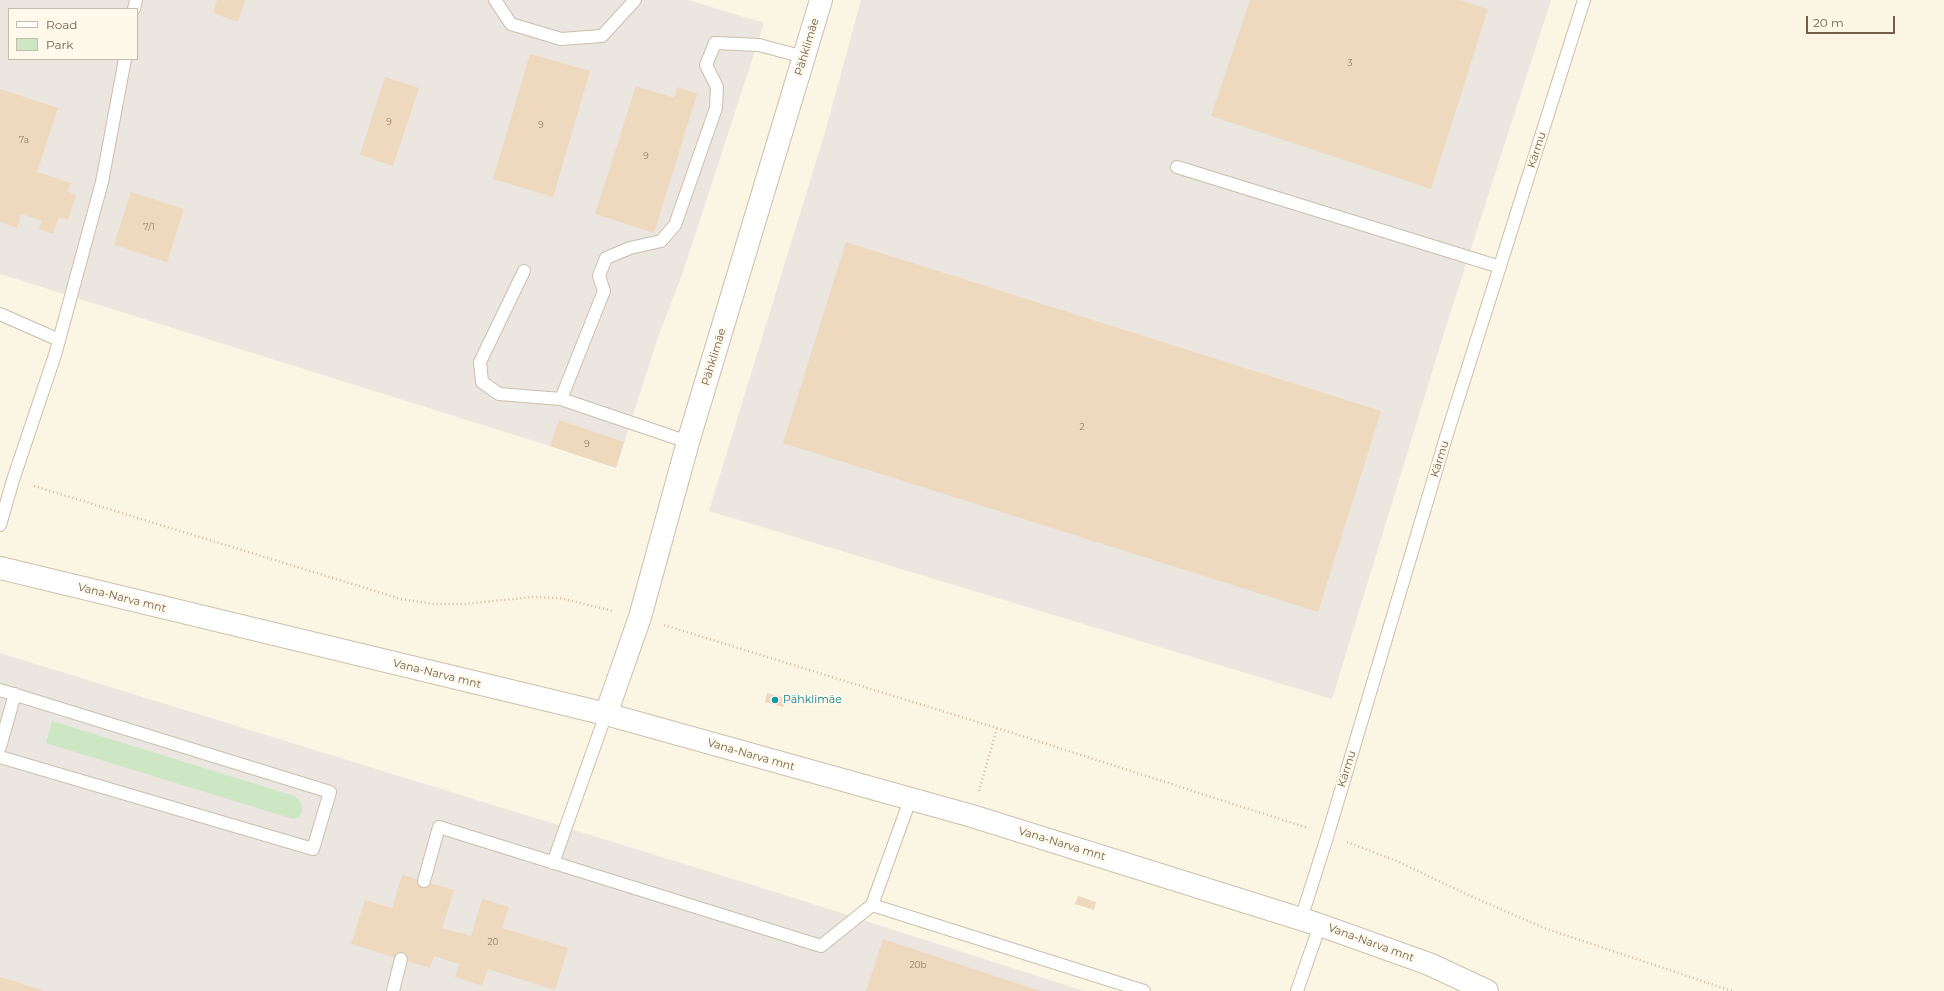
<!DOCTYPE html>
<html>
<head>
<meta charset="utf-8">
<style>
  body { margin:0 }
  #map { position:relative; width:1944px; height:991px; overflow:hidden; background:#fbf5e4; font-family:Montserrat,sans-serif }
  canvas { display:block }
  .legend { position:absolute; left:8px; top:8px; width:130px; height:52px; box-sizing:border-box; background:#fef9ea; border:1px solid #c6bbab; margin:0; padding:5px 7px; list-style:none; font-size:12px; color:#715f4c }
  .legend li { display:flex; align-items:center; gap:8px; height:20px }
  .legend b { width:20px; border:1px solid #c6bbab }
  .scale { position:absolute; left:1806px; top:16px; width:89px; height:18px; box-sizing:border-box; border:2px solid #715f4c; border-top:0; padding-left:5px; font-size:12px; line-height:14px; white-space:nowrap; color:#715f4c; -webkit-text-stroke:3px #fef9ea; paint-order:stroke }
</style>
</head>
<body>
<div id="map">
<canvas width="1944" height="991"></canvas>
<ul class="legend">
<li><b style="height:5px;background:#fff"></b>Road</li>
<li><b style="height:11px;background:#cde7c4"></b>Park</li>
</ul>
<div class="scale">20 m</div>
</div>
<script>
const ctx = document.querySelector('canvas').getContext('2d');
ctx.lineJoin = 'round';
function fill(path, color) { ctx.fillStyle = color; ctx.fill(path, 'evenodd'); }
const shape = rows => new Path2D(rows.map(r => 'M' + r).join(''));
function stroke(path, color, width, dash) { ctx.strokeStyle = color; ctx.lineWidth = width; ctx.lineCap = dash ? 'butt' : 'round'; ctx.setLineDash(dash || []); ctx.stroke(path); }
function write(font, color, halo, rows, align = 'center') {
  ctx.font = font + ' Montserrat,sans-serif'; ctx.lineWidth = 4; ctx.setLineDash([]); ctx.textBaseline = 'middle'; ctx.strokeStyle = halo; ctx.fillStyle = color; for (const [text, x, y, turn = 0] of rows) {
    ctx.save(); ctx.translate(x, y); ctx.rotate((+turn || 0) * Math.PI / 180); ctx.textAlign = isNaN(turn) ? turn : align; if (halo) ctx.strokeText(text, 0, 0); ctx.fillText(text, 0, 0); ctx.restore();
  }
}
fill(shape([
  [0,0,688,0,764,23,682,275,658,337,616,468,550,446,0,274],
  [9,9,137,9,137,59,9,59],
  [861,0,1551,0,1448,320,1332,699,709,511,826,129],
  [0,653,788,896,1084,991,0,991]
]), '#ebe6df');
fill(shape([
  [52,721,294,796,299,800,302,806,302,812,299,817,293,819,46,743]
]), '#cde7c4');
fill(shape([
  [217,0,245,0,238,22,213,13],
  [1250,0,1460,0,1488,9,1431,189,1211,116],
  [530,54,590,71,553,197,493,179],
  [385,77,419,88,393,166,360,155],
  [636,86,674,98,677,87,697,94,654,233,595,214],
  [0,89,58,108,37,172,71,183,68,192,76,195,68,220,59,217,53,234,39,229,42,221,21,214,17,228,0,222],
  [131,192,184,209,167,262,114,245],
  [846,242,1381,411,1318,612,783,443],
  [559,420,624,442,616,468,550,446],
  [767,693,786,698,783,707,765,702],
  [402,875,454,890,442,928,471,936,482,899,509,907,502,928,568,948,555,990,488,969,482,986,455,977,459,964,434,956,430,968,351,944,365,900,392,908],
  [1078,896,1096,902,1094,910,1075,904],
  [883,939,1040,991,866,991],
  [0,977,45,991,0,991]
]), '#eed9be');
const service = shape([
  [495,0,511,24,561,39,602,36,635,0],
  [134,9,136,0],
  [1177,167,1500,267],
  [524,271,480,362,482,382,499,394,561,399],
  [0,314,59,340],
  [688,442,561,399,604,291,599,276,606,258,630,248,661,241,675,225,716,108,717,87,706,65,715,43,759,45,804,57],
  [0,525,13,480,55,355,102,182,125,59],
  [0,690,330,792,313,849,0,757],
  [0,747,15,694],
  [553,863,606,714],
  [424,881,439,827,821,946,872,905,910,800],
  [872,905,1144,991],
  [1301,919,1328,834,1447,434,1584,0],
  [393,991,401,959],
  [1297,991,1320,925]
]);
const minor = shape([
  [606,714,640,617,688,442,821,0]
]);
const secondary = shape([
  [0,568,606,714,972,816,1320,925,1429,964,1487,991]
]);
stroke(service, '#cbbeac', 14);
stroke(minor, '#cbbeac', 24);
stroke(secondary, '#cec0aa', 24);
stroke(shape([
  [34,486,401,599,433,604,465,604,532,597,560,598,613,611],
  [664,625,997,728,1308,828],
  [979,791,997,728],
  [1347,842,1397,861,1468,895,1544,928,1732,991]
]), '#d3bca1', 2.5, [1, 3]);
stroke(service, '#fff', 12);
stroke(minor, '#fff', 22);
stroke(secondary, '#fff', 22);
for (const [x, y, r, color] of [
  [775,700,4,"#0f9aa8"]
]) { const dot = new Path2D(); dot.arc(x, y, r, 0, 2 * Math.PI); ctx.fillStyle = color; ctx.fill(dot); stroke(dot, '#fef9ea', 1.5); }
write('9px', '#907e68', null, [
  ["3",1350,63],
  ["9",389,122],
  ["9",541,125],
  ["7a",24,140],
  ["9",646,156],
  ["7/1",149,227],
  ["2",1082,427],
  ["9",587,444],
  ["20",493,942],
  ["20b",918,965]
]);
write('11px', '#715f4c', '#fef9ea', [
  ["Pähklimäe",807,47,-73],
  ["Kärmu",1537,150,-72],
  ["Pähklimäe",714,357,-73],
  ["Kärmu",1440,459,-73],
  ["Vana-Narva mnt",122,598,14],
  ["Vana-Narva mnt",437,674,14],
  ["Vana-Narva mnt",751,755,16],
  ["Kärmu",1347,769,-73],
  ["Vana-Narva mnt",1062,844,17],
  ["Vana-Narva mnt",1371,943,20]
]);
write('11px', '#0d838f', '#fef9ea', [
  ["Pähklimäe",783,700]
], 'left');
</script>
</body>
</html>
